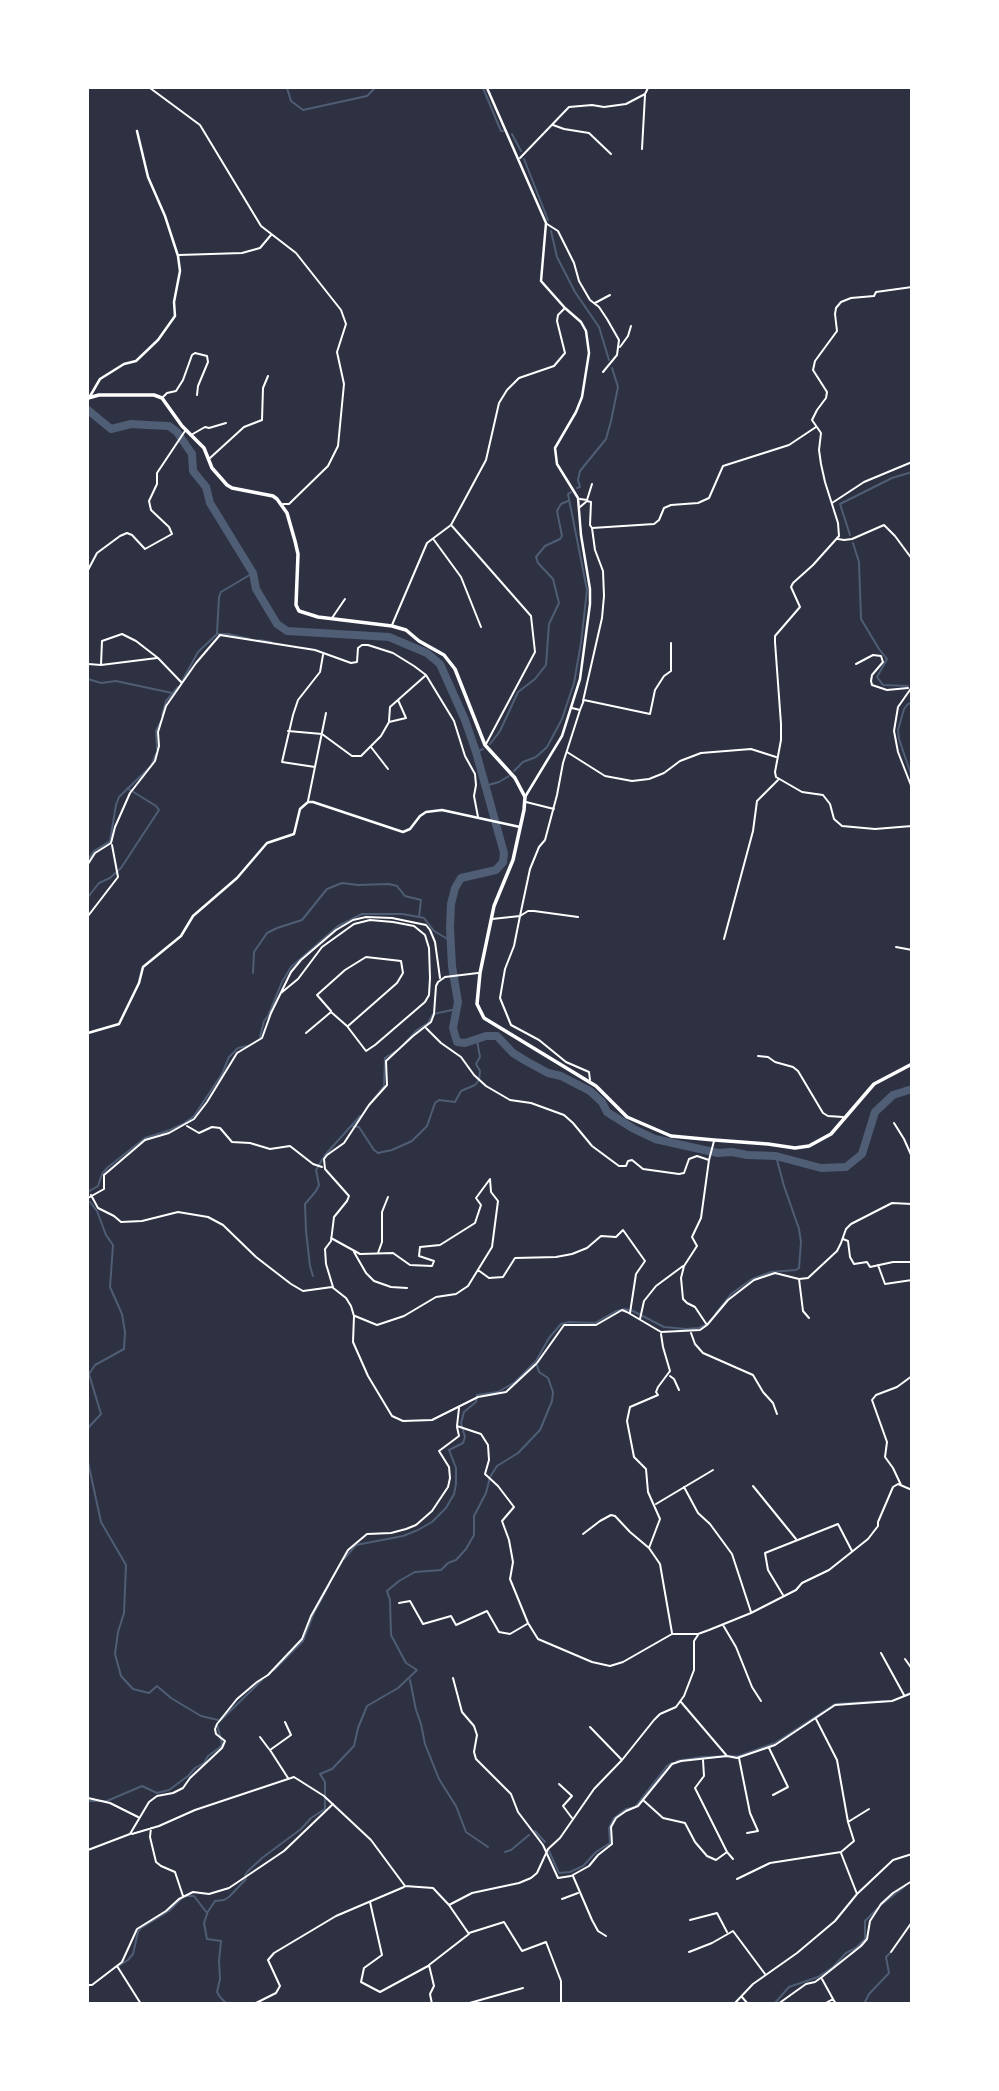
<!DOCTYPE html>
<html>
<head>
<meta charset="utf-8">
<style>
  body { margin:0 }
  #map { position:relative; width:999px; height:2091px; overflow:hidden; background:#2d3142; font-family:Roboto,sans-serif }
  canvas { display:block }
  .frame { position:absolute; inset:0; border:89px solid #fff; pointer-events:none }
</style>
</head>
<body>
<div id="map">
<canvas width="999" height="2091"></canvas>
<div class="frame"></div>
</div>
<script>
const ctx = document.querySelector('canvas').getContext('2d');
ctx.lineJoin = 'round';
const shape = rows => new Path2D(rows.map(r => 'M' + r).join(''));
function stroke(path, color, width, dash) { ctx.strokeStyle = color; ctx.lineWidth = width; ctx.lineCap = dash ? 'butt' : 'round'; ctx.setLineDash(dash || []); ctx.stroke(path); }
stroke(shape([
  [287,88,291,101,303,110,367,96,375,88],
  [483,88,501,131,503,131],
  [512,134,521,151],
  [524,159,548,220],
  [551,231,557,257,575,292,599,327,609,360],
  [577,488,580,487,578,480,580,471,606,439,611,421,618,387,612,368],
  [850,535,840,504,892,478,912,472],
  [853,543,859,562,861,619,879,649,887,659,877,677,883,685,908,686],
  [217,633,219,597,221,592,253,573],
  [259,640,271,642],
  [88,679,101,683,116,681,172,693],
  [181,683,198,652,217,634,228,634,250,639],
  [912,703,908,704,904,709,898,730,899,739,912,777],
  [162,715,166,701,178,687],
  [490,744,500,731,518,692,535,679,546,665,549,624,559,603,553,579,538,563,536,557,545,546,560,539,562,536,557,511,561,504,568,501],
  [157,749,156,731,161,721],
  [476,752,483,749],
  [514,771,523,762,536,757,547,747,562,719,574,683,581,643,587,590,568,494,571,492],
  [485,786,499,782,509,776],
  [88,860,94,851,110,841,116,805,119,797,151,766,156,754],
  [88,897,99,883,110,878,121,868,159,810,156,806,127,788],
  [253,973,254,952,267,933,277,928,302,920,327,889,342,883,358,885,389,884,397,886,405,896,421,900,419,917,424,918,434,931,451,941],
  [260,1037,264,1021,268,1016,282,982,291,967,338,926,362,914,402,914,419,917],
  [405,1043,417,1030,428,1023,433,1014,457,1009],
  [366,1109,384,1086,385,1058,396,1051],
  [352,1125,360,1116],
  [88,1192,98,1186,102,1174,107,1168,145,1138,170,1130,183,1124,194,1116,222,1074,229,1057,238,1048,247,1046],
  [313,1276,310,1266,306,1231,305,1204,316,1191,319,1185,316,1170,325,1155,351,1126,359,1127,374,1150,378,1153,392,1150,412,1141,427,1126,435,1103,439,1100,455,1102,461,1091,475,1085,479,1080,480,1071,476,1064,480,1057,477,1040],
  [716,1313,731,1294,752,1279,771,1272,796,1270,799,1268,801,1242,799,1229,784,1186,776,1156],
  [88,1428,101,1414,89,1374,95,1365,124,1349,125,1332,122,1314,110,1287,113,1245,106,1235,97,1211,90,1202],
  [88,1462,101,1522,126,1565,124,1613,118,1632,115,1654,121,1676,133,1689,149,1693,157,1686,171,1698,201,1716,218,1720],
  [344,1559,356,1545,403,1536,418,1530,432,1522,446,1508,454,1494,456,1484,456,1468,449,1450,463,1443,465,1437,461,1423,464,1412,476,1402,477,1395,498,1392,515,1382,536,1361,549,1338,561,1324,569,1322,595,1323,616,1311,625,1309,633,1311,664,1327,686,1329,699,1328,705,1325],
  [274,1670,303,1641,314,1613,329,1585],
  [410,1680,416,1710,421,1724,425,1744,439,1779,456,1806,466,1832,488,1847],
  [903,1696,912,1692],
  [221,1720,262,1680],
  [677,1761,702,1757,739,1756,775,1743,835,1704,884,1701],
  [325,1796,325,1782,320,1774,332,1769,354,1746,358,1728,367,1706,398,1688,417,1670,406,1663,391,1635,390,1600,387,1591,399,1581,415,1572,441,1570,448,1563,456,1560,466,1549,474,1535,474,1516,486,1493,490,1477,497,1466,518,1453,540,1430,552,1401,553,1392,548,1378,539,1372,536,1362],
  [88,1801,107,1801,142,1786,157,1793,169,1790,188,1776,195,1768,204,1763,208,1756,219,1748,222,1745,221,1740,217,1724],
  [535,1831,545,1842],
  [548,1849,559,1873,570,1872,583,1866,596,1852,610,1843,609,1828,614,1818,626,1809,635,1807,667,1766,672,1763],
  [505,1852,511,1850,529,1835],
  [186,1896,194,1896,207,1913,215,1901,224,1900,229,1897,246,1879,245,1875,248,1871,262,1858,301,1829,311,1818,325,1809,325,1798],
  [881,1905,904,1887],
  [207,1914,204,1923,207,1939,221,1941,219,1961,220,1979,217,1992,220,1997,227,2004],
  [117,1967,128,1960,133,1954,138,1932,141,1928,169,1911,181,1899],
  [774,2004,789,1987,818,1977,833,1967,846,1953,856,1948,865,1939,865,1921,877,1909],
  [864,2004,869,1994,889,1973,886,1957,890,1953]
]), '#4f5d75', 2);
stroke(shape([
  [88,410,111,429,131,424,147,425,169,426,177,432,192,454,193,471,206,487,210,503,253,573,256,589,277,624,287,631,389,637,427,653,440,664,465,720,476,752,504,853,503,862,496,870,461,878,455,888,451,904,450,928,452,966,458,1002,453,1028,457,1042,465,1043,486,1036,497,1036,513,1053,526,1061,548,1073,561,1076,590,1091,602,1102,607,1112,634,1129,655,1139,718,1153,732,1152,747,1155,776,1156,821,1168,846,1167,862,1154,875,1112,893,1095,912,1089]
]), '#4f5d75', 8);
stroke(shape([
  [150,88,200,125,261,226,296,253,341,310,346,324,337,352,344,384,338,446,328,466,289,504,283,504],
  [553,125,564,129,589,133,611,154],
  [642,149,645,95],
  [520,158,569,107,592,105,604,107,626,104,645,94,648,88],
  [547,224,558,231,574,263,579,281,590,300,599,307,607,319,619,340,617,355,603,372],
  [179,255,242,253,260,248,271,235],
  [912,287,876,292,874,296,851,298,841,302,836,308,835,314,837,331,815,361,813,370,827,392,826,398,817,410,812,420,821,433,819,450,821,464,825,482,838,523,839,536,813,565,793,583,791,587,800,607,775,636,775,642,781,724,781,740,775,772,776,777,802,792,823,795,830,804,834,819,842,826,875,829,912,826],
  [595,303,610,295],
  [620,347,628,336,631,326],
  [163,397,167,393,176,391,183,380,192,355,195,353,207,356,208,362,198,386,197,395],
  [191,435,205,427,209,428,226,423],
  [210,458,244,427,262,420,263,388,268,376],
  [580,499,587,500,592,484],
  [832,503,864,482,912,462],
  [580,507,587,501,591,502,590,525,592,528,595,550,603,571,604,596,602,618,583,701],
  [452,526,531,616,535,652,486,744],
  [592,528,654,524,659,520,664,508,671,505,698,503,709,498,723,466,789,445,816,427],
  [838,539,844,540,852,539,884,525,895,536,912,559],
  [434,540,461,577,481,627],
  [88,570,97,553,120,536,127,533,132,535,145,549,172,534,169,527,151,510,149,501,157,484,157,473,185,431],
  [332,618,345,599],
  [392,625,427,543,451,525,486,460,499,403,507,390,519,378,554,366,565,353,557,321,558,315,565,308],
  [88,664,101,665,157,658],
  [856,664,873,655,881,656,883,662,872,675,871,681,872,685,887,690,908,688],
  [101,665,102,641,122,634,136,641,158,658,182,683],
  [912,687,898,707,894,731,898,752,912,788],
  [580,710,584,700,650,714,655,690,664,676,671,671,671,643],
  [389,721,390,707,425,676],
  [288,731,322,734,352,756,361,756,381,736,389,722,406,718,398,700],
  [371,747,388,769],
  [567,752,605,776,632,781,649,779,664,773,680,761,701,753,751,749,776,757],
  [315,767,282,762,293,715,298,700,320,672,323,655],
  [308,801,326,713],
  [526,802,554,809],
  [88,864,95,853,111,843,115,827,130,793,155,761,159,746,158,732,166,706,196,663,220,635,315,650,351,663,357,662,358,648,362,645,368,645,393,653,414,666,426,675,454,721,465,756,475,774,476,785,474,796,478,817],
  [88,916,118,877,112,845],
  [578,917,534,911,528,911,520,916,514,946,505,969,500,998,511,1025,539,1040,566,1062,589,1072,590,1080],
  [492,919,520,916,530,869,539,847,545,840,557,795,563,763,580,710,572,708],
  [724,939,753,831,757,801,778,780],
  [896,947,912,950],
  [445,977,478,973],
  [281,993,298,979,322,947,354,924,370,920,393,922,414,926,425,935,429,948,430,978,429,995,425,1002,375,1045,366,1051,347,1026,331,1012,306,1033],
  [331,1011,317,995,345,970,366,957,401,961,403,973,397,983,348,1026],
  [426,1028,441,1043,461,1057,474,1075,486,1086,510,1100,531,1103,564,1115,573,1123,592,1146,619,1166,626,1166,628,1161,632,1160,643,1169,679,1174,684,1173,689,1159,697,1156,709,1160],
  [758,1056,768,1057,775,1062,793,1067,798,1071,823,1113,828,1116,843,1117],
  [894,1123,904,1139,912,1157],
  [187,1126,199,1133,212,1127,220,1128,232,1142,250,1143,270,1149,290,1146,313,1164,322,1167],
  [91,1195,98,1208,114,1216,121,1222,142,1221,178,1212,208,1217,223,1225,256,1257,291,1284,303,1291,332,1287,346,1298,351,1306,354,1316,353,1342,368,1376,392,1416,403,1421,432,1420,478,1397,506,1392,536,1364],
  [88,1198,104,1189,104,1175,145,1140,169,1133,194,1119,207,1102,237,1053,262,1038,271,1013,291,972,301,960,336,930,353,920,366,917,392,918,426,925,430,930,435,942,440,978],
  [331,1238,360,1254,393,1253,410,1265,432,1266,434,1261,419,1256,420,1247,440,1245,475,1223,481,1205,476,1198,490,1179,491,1192,498,1201,492,1247,468,1286,456,1294,436,1297,404,1316,377,1325,355,1316],
  [843,1239,848,1241,850,1257,854,1264,867,1262,870,1267,893,1262,912,1262],
  [354,1252,366,1273,374,1281,391,1287,407,1288],
  [378,1253,382,1242,382,1212,388,1197],
  [878,1265,885,1284,912,1280],
  [478,1270,489,1278,503,1277,515,1258,556,1257,572,1254,587,1248,601,1236,616,1237,623,1230,645,1261,636,1274,630,1313],
  [799,1279,803,1311,809,1318],
  [333,1287,326,1264,325,1249,331,1241,334,1217,347,1201,349,1196,325,1169,324,1159,327,1155,344,1143,369,1105,387,1085,386,1061,413,1036,431,1022,434,1014,436,986,438,982,445,977],
  [640,1319,644,1301,656,1286,683,1266],
  [707,1325,695,1307,687,1303,683,1299,681,1278,684,1266,697,1246,692,1237,701,1218,709,1160,714,1141],
  [691,1333,695,1344,703,1353,753,1375,763,1392,773,1403,777,1414],
  [661,1334,663,1347,670,1371,658,1387,656,1392,658,1395,630,1407,627,1421,634,1457,646,1469,648,1492,660,1519,649,1548,660,1564,672,1633],
  [537,1363,564,1325,596,1325,622,1310,627,1312,661,1332,700,1330,707,1325,728,1300,754,1280,775,1273,799,1279,808,1278,837,1251,841,1243,846,1229,851,1224,892,1203,912,1204],
  [670,1376,674,1379,679,1390],
  [459,1408,457,1426,481,1434,488,1445,489,1460,485,1474,498,1486,514,1507,502,1521,509,1540,513,1562,510,1579,528,1623,538,1639,592,1662,610,1666,623,1662,672,1634,698,1634,709,1630,751,1613,796,1590,802,1583,829,1570,868,1539,878,1526,878,1522,893,1487,898,1484,912,1490],
  [901,1485,893,1468,885,1457,887,1442,872,1400,876,1395,897,1387,912,1376],
  [753,1486,796,1539],
  [684,1487,698,1513,710,1524,732,1554,751,1612],
  [656,1504,713,1470],
  [583,1534,600,1521,611,1515,615,1516,630,1532,649,1548],
  [783,1595,768,1570,765,1553,838,1524,852,1551],
  [399,1603,410,1601,423,1624,451,1616,456,1625,487,1611,499,1632,510,1634,527,1624],
  [723,1625,736,1647,752,1687,761,1701],
  [881,1653,904,1695],
  [905,1659,912,1669],
  [453,1678,462,1712,474,1726,477,1735,474,1752,476,1759,511,1794,518,1812,543,1845,558,1878,571,1876,589,1866,598,1855,612,1844,611,1827,616,1818,626,1811,638,1806,672,1764,681,1761,727,1756],
  [681,1702,727,1756,737,1758,775,1745,835,1705,892,1701,912,1693],
  [816,1719,837,1760,848,1822,869,1809],
  [285,1722,291,1735,270,1750,288,1778],
  [590,1727,621,1759],
  [260,1737,269,1749],
  [769,1748,788,1787,773,1795],
  [739,1758,750,1813,758,1831,747,1833],
  [703,1760,704,1776,695,1788,727,1852,733,1859],
  [559,1784,572,1796,563,1806,572,1818],
  [88,1798,110,1803,138,1817],
  [643,1800,663,1818,685,1823,695,1842,707,1856,716,1860,727,1852],
  [151,1828,150,1837,156,1862,161,1866,175,1872,183,1896],
  [132,1834,159,1826,195,1810,294,1777,324,1796,371,1840,405,1886,433,1888,449,1905,469,1934,429,1965,434,1986,430,1994,432,2004],
  [88,1850,130,1834,149,1802,157,1796,173,1793,183,1788,190,1778,222,1748,225,1741,216,1734,215,1729,217,1724,237,1699,257,1682,268,1675,302,1639,311,1616,348,1550,367,1534,391,1533,406,1529,416,1525,432,1511,448,1487,450,1478,449,1467,439,1451,459,1436,457,1427],
  [841,1853,857,1894],
  [573,1876,592,1920,598,1931,606,1936],
  [737,1879,770,1863,841,1852,854,1841,848,1822],
  [562,1899,578,1893],
  [370,1902,382,1955,364,1968,361,1982,380,1992,428,1966],
  [449,1905,472,1893,519,1883,531,1878,537,1873,548,1849,560,1838,594,1789,622,1760,654,1720,660,1714,676,1707,684,1696,694,1670,694,1641,698,1635],
  [690,1920,717,1913,727,1932],
  [469,1933,504,1922,522,1951,546,1942,561,1981,561,2004],
  [689,1952,712,1943,733,1931,765,1974],
  [891,1952,912,1922],
  [117,1966,141,2004],
  [822,1979,833,1999],
  [88,1985,92,1985,122,1962,137,1929,166,1911,179,1899,193,1892,209,1894,229,1888,284,1851,333,1804],
  [742,1997,748,2004],
  [254,2004,276,1993,280,1986,268,1960,274,1953,336,1916,404,1887],
  [466,2004,523,1988],
  [734,2004,753,1984,797,1953,835,1921,857,1894,893,1860,912,1854],
  [778,2004,806,1984,815,1982,822,1977,861,1946,867,1939,870,1921,881,1904,893,1893,912,1881],
  [824,2004,833,1999,836,2004]
]), '#fff', 2);
stroke(shape([
  [89,398,100,379,124,364,136,361,158,340,175,316,174,302,180,271,178,256,165,216,148,177,137,131]
]), '#fff', 2.5);
stroke(shape([
  [487,88,546,223,541,281,565,308,581,322,586,331,589,353,582,397,576,412,555,448,557,464,578,498,581,535,590,589,590,604,580,679,562,736,525,797],
  [88,1033,119,1024,139,983,143,967,181,936,193,916,237,878,267,843,294,834,300,809,308,802,313,802,403,832,410,829,420,816,426,812,442,810,520,827]
]), '#fff', 2.5);
stroke(shape([
  [88,398,99,395,154,395,162,398,182,426,204,448,212,468,227,485,232,488,273,496,277,499,287,513,295,541,298,554,296,605,299,611,318,617,392,626,406,630,419,641,444,655,455,669,485,745,515,778,525,797,524,810,513,860,494,906,480,973,477,1004,484,1018,596,1086,627,1117,671,1136,714,1140,768,1144,795,1148,809,1146,831,1134,874,1084,912,1064]
]), '#fff', 3.5);
</script>
</body>
</html>
